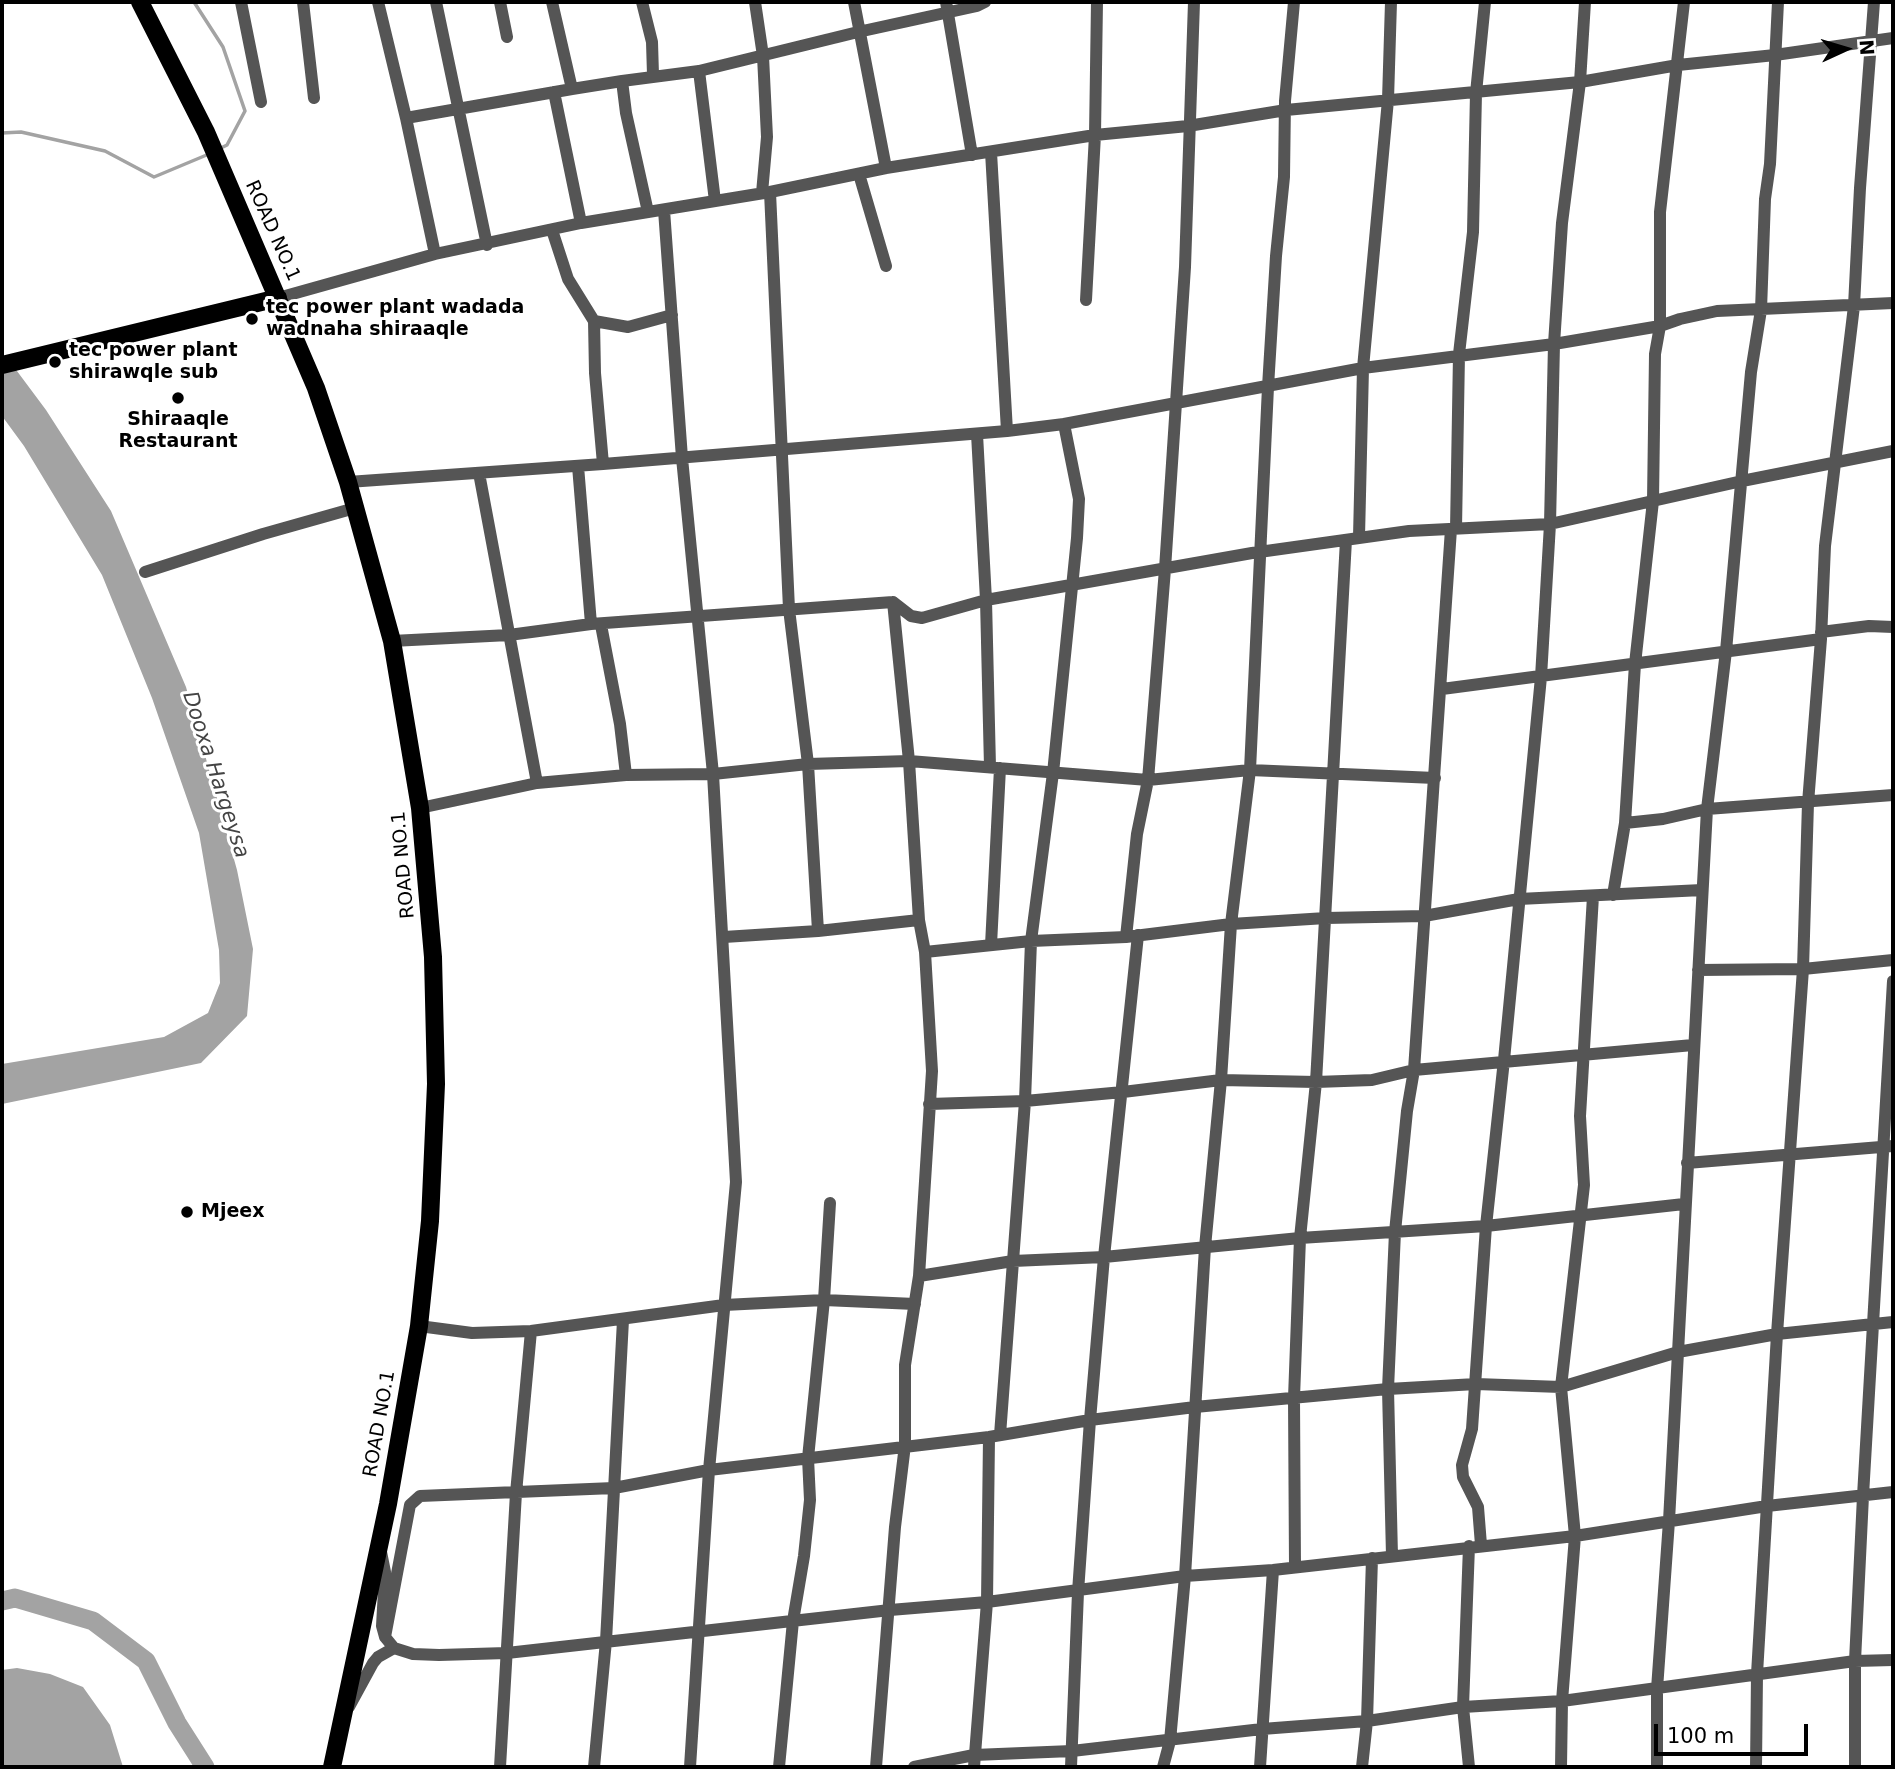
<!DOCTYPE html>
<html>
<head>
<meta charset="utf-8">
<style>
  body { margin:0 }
  #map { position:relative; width:1895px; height:1769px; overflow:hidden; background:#fff; font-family:"DejaVu Sans",sans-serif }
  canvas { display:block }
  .frame { position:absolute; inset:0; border:4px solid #000; pointer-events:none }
  .north { position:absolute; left:1811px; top:14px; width:70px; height:70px; -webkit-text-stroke:5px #fff; paint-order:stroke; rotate:86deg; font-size:19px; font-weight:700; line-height:28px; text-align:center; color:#000 }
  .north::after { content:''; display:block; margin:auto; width:24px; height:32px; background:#000; clip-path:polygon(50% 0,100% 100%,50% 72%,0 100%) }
  .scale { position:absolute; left:1654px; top:1724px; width:154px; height:32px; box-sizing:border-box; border:4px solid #000; border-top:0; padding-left:9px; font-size:21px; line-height:24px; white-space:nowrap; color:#000; -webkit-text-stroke:5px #fff; paint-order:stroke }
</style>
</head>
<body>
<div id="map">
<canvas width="1895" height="1769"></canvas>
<div class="frame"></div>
<div class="north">N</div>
<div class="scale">100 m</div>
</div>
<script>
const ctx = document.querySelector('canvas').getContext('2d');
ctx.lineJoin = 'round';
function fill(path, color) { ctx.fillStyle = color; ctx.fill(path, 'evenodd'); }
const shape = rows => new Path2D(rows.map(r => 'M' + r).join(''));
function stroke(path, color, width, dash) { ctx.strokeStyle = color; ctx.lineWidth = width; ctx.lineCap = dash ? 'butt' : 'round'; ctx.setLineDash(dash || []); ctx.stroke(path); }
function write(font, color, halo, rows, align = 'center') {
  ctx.font = font + ' "DejaVu Sans",sans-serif'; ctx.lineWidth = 6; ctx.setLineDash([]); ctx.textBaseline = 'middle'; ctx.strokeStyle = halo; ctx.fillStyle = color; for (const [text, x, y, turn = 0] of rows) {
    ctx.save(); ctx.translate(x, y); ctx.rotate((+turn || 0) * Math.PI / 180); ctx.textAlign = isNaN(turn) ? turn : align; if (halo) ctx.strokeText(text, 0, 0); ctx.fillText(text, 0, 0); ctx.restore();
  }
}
fill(shape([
  [2,354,11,363,46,410,111,511,186,687,237,870,253,949,247,1016,201,1063,2,1104,2,1064,164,1037,208,1013,220,983,219,950,199,833,152,698,102,575,24,446,2,416],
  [17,1668,50,1674,83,1687,110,1725,123,1767,2,1767,2,1670]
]), '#a3a3a3');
stroke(shape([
  [194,2,223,47,245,111,227,145,219,149],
  [2,133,21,132,105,151,154,177,209,154]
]), '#a3a3a3', 3.5);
stroke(shape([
  [2,1601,15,1598,93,1621,146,1661,177,1723,205,1767]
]), '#a3a3a3', 19);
stroke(shape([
  [241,2,261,102],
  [303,2,314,98],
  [378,2,406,118,435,254],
  [436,2,487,245],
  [500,2,507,37],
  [642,2,652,42,653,75],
  [755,2,763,56,767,137,762,193],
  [854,2,886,168],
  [946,2,972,155],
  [699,71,715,201],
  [572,89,622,81],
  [554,92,581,223],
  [406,118,572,89,552,2],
  [991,152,1007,431],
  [859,174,886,266],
  [770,192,789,609,808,764,818,931],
  [664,210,682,458,713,774,736,1182,709,1470,690,1767],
  [648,212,626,113,622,81,699,71,858,32,977,6,985,2],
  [552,230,568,279,594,321,595,373,603,464],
  [278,298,435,254,581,223,770,192,886,168,1095,135,1188,126,1286,110,1580,82,1678,65,1775,55,1893,38],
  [1086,300,1095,135,1097,2],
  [594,321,628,327,672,315],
  [977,434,986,600,990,767],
  [578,466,591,624],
  [479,473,537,783],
  [348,482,603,464,1007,431,1064,424,1363,368,1554,344,1660,326,1680,319,1717,311,1893,303],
  [1456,529,1459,354,1473,232,1476,93,1485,2],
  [1359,537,1363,368,1388,100,1391,2],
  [145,572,263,534,355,508],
  [601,625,620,724,626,775],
  [1821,632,1869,626,1893,627],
  [392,641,509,635,591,624,893,602,911,616,922,618,986,600,1252,553,1409,531,1550,524,1742,481,1893,451],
  [1442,689,1821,639],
  [420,808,537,783,626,775,713,774,808,764,909,761,1148,780,1250,770,1435,778],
  [1625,823,1663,819,1707,809,1893,795],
  [1613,895,1625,823,1635,664,1653,501,1655,354,1660,326,1660,212,1684,2],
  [724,937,818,931,919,920],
  [1126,937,1137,834,1148,780,1165,569,1185,267,1194,2],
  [991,945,1000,768],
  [925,952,1031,941,1126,937,1231,924,1326,918,1424,916,1519,899,1702,890],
  [1698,970,1803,969,1893,960],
  [929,1104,1025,1101,1123,1092,1221,1080,1316,1082,1372,1080,1414,1070,1693,1045],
  [1687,1163,1893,1146],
  [919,1276,1013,1261,1104,1257,1300,1238,1486,1226,1684,1204],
  [419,1326,472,1333,531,1331,724,1305,824,1300,915,1304],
  [1000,1435,1025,1101,1031,941,1053,773,1077,538,1079,499,1064,424],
  [1481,1545,1478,1507,1463,1477,1462,1465,1472,1429,1486,1226,1504,1060,1541,677,1550,524,1554,344,1562,223,1580,82,1585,2],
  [1469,1546,1463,1707,1469,1767],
  [380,1547,385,1572,382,1626,385,1637,394,1648,413,1654,439,1655,507,1653,890,1610,987,1602,1185,1576,1273,1570,1575,1536,1767,1506,1893,1492],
  [1392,1556,1388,1389,1395,1232,1407,1111,1414,1070,1451,529],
  [1295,1567,1294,1398,1300,1238,1316,1082,1346,540],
  [385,1637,410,1505,420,1496,614,1488,709,1470,989,1437,1090,1420,1195,1407,1388,1389,1476,1384,1561,1387,1678,1352,1777,1334,1893,1322],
  [349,1707,373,1663,378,1657,394,1648],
  [500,1767,516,1493,531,1331],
  [594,1767,606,1641,623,1320],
  [779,1767,793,1621,804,1556,810,1500,808,1458,824,1300,830,1203],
  [876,1767,895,1527,905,1445,905,1365,919,1276,932,1071,925,952,919,920,909,761,893,602],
  [914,1767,974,1755,1072,1751,1262,1729,1367,1721,1463,1707,1562,1701,1855,1661,1893,1660],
  [974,1767,987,1602,989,1437],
  [1071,1767,1078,1592,1090,1420,1104,1257,1138,935],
  [1163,1767,1170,1741,1185,1576,1205,1247,1221,1080,1231,924,1250,770,1268,387,1276,256,1284,177,1285,101,1294,2],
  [1260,1767,1273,1570],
  [1362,1767,1367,1721,1372,1558],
  [1561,1767,1562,1701,1575,1536,1561,1387,1584,1185,1580,1116,1593,896],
  [1657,1767,1657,1689,1669,1521,1707,809,1726,651,1751,372,1761,310,1765,199,1770,164,1778,2],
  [1756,1767,1757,1674,1777,1334,1803,969,1808,803,1821,639,1825,546,1854,306,1860,188,1874,2],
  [1855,1767,1855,1661,1863,1496,1893,981]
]), '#555', 12);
stroke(shape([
  [140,2,206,132,316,388,348,482,392,641,420,808,433,957,436,1084,430,1221,419,1326,388,1504,332,1767],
  [2,365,278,298]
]), '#000', 18);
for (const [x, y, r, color] of [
  [252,319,7,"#000"],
  [55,362,7,"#000"],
  [178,398,7,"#000"],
  [187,1212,7,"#000"]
]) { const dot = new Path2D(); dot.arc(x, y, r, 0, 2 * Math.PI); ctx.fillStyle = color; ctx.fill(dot); stroke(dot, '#fff', 2.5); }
write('19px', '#000', '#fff', [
  ["ROAD NO.1",272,231,66],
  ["ROAD NO.1",404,865,-95],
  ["ROAD NO.1",380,1424,-80]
]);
write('bold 19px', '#000', '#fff', [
  ["tec power plant wadada",266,308],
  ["wadnaha shiraaqle",266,330],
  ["tec power plant",69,351],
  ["shirawqle sub",69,373],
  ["Shiraaqle",178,420,"center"],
  ["Restaurant",178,442,"center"],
  ["Mjeex",201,1212]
], 'left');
write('italic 21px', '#444', '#fff', [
  ["Dooxa Hargeysa",215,775,72]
]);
</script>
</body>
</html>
